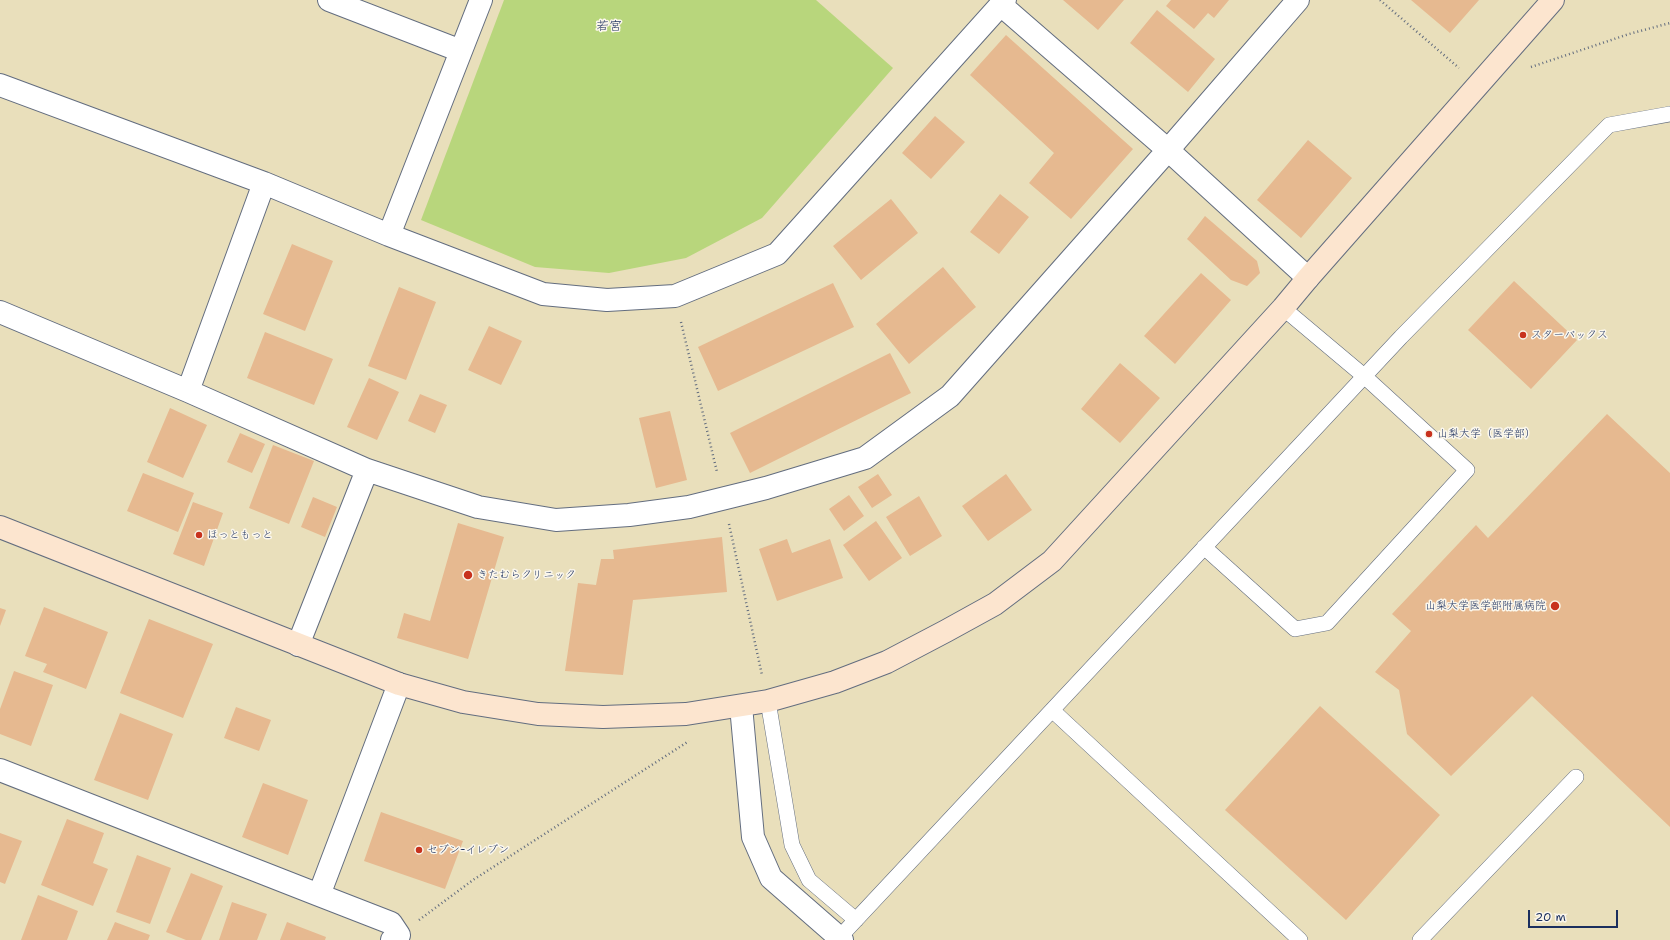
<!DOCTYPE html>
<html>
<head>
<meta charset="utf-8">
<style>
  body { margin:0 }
  #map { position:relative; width:1670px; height:940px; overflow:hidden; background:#e9dfbb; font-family:"Shantell Sans",sans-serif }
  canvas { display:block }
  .scale { position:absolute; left:1528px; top:910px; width:90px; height:18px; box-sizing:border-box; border:2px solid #1b2f5e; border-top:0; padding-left:5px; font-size:12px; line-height:14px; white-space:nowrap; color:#1b2f5e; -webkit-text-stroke:3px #fbf7ec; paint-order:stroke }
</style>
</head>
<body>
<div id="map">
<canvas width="1670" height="940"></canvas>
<div class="scale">20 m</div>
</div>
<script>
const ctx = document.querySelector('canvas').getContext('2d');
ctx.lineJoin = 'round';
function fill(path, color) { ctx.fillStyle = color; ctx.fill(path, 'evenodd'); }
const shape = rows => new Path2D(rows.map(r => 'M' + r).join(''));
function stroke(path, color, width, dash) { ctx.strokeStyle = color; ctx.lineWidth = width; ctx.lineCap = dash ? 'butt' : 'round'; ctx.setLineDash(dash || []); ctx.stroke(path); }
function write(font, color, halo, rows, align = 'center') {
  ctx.font = font + ' "Shantell Sans","Klee One",sans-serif'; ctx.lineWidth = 3; ctx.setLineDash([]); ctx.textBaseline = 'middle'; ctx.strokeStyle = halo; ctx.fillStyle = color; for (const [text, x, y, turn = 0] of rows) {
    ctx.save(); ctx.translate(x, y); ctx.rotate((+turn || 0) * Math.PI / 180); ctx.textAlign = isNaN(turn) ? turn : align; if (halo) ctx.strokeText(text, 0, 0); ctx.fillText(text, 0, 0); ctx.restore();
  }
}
fill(shape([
  [504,0,816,0,893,68,762,218,686,258,609,273,535,267,421,220]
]), '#b8d67c');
fill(shape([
  [1063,0,1124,0,1098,30],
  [1171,0,1229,0,1214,18,1208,13,1194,29,1166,6],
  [1411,0,1479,0,1450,33],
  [1157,10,1215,59,1188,92,1130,43],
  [1006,35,1133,149,1071,219,1029,183,1054,153,970,75],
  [935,116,965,142,931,179,902,153],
  [1308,140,1352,178,1301,238,1257,200],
  [1000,194,1029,217,999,254,970,232],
  [891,199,918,233,861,280,833,246],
  [1205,216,1257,261,1260,273,1247,286,1231,280,1187,239],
  [292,244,333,261,305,331,263,314],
  [943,267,976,307,909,364,876,324],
  [1201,273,1231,300,1175,364,1144,336],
  [1514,281,1577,340,1531,389,1468,330],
  [833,283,854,327,718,391,698,347],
  [399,287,436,302,406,380,368,366],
  [489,326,522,341,501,385,468,370],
  [265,332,333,359,314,405,247,378],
  [890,353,911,393,750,473,730,433],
  [1120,363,1160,398,1120,443,1081,409],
  [369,378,399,392,377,440,347,427],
  [420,394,447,405,435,433,408,421],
  [170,408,207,425,183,478,147,462],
  [670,411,687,480,656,488,639,418],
  [1607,414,1670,473,1670,827,1532,696,1451,776,1407,734,1399,690,1375,672,1411,631,1392,614,1476,525,1488,538],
  [240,433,265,444,252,473,227,462],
  [273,445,314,461,289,524,249,508],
  [143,473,194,493,178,532,127,511],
  [878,474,892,495,872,508,858,487],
  [1006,474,1032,510,988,541,962,506],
  [849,495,864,516,844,531,829,509],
  [919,496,942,536,910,556,886,517],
  [313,497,337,507,325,537,301,527],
  [193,502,223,513,204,566,173,554],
  [876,521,902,558,869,581,843,545],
  [458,523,504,537,468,659,397,638,404,613,430,621],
  [722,537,727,592,633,600,623,675,565,671,578,583,596,585,601,559,614,559,613,550],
  [787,539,792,553,830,539,843,578,777,601,759,549],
  [44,607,108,632,86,689,43,672,47,664,25,656],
  [0,608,6,610,0,626],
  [149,619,213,644,183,718,120,693],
  [14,671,53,685,31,746,0,734,0,709],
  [1320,706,1440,815,1346,920,1225,810],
  [236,707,271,720,259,751,224,738],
  [120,713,173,734,148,800,94,780],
  [263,783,308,800,288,855,242,837],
  [381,812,463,841,445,889,364,861],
  [67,819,104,833,93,863,108,869,93,906,41,885],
  [0,833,22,841,5,884,0,882],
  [137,855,171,868,150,924,116,912],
  [191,873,223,886,201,940,186,940,166,932],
  [38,895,78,911,67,940,21,940],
  [232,902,267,914,257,940,219,940],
  [115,922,150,935,148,940,107,940],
  [287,922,326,937,325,940,280,940]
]), '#e6b990');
const lane = shape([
  [1204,547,1295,629,1327,623,1467,470,1364,376,1283,308],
  [768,701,792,845,809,880,856,920],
  [1052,710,1300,940],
  [837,940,1401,337,1609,125,1670,114],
  [1420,940,1576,777]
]);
const street = shape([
  [329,0,461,51],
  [1001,5,1168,150,1308,278],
  [0,85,264,183,389,235,543,294,607,300,675,296,777,254,1005,0],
  [389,235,481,0],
  [0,312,188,391,367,470,478,507,556,520,629,515,689,507,766,488,865,458,950,396,1168,150,1298,0],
  [188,391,264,183],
  [298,645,367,470],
  [741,706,753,837,771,878,842,940],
  [0,770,319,895,399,684],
  [319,895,391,923,399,935,392,940]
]);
const secondary = shape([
  [0,527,399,684,463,702,538,714,603,717,686,714,768,701,835,682,887,662,946,631,995,604,1052,561,1283,308,1308,278,1553,0]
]);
stroke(lane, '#636d7f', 16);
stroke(street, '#636d7f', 24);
stroke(secondary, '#636d7f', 24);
stroke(shape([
  [1380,0,1459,68],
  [1531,67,1629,34,1670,23],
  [681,322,717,472],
  [729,524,762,675],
  [419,920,473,880,689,741]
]), '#636d7f', 2.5, [1, 3]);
stroke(lane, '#fff', 15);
stroke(street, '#fff', 22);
stroke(secondary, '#fce5cf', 22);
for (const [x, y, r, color] of [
  [1523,335,4,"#c8321e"],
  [1429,434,4,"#c8321e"],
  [199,535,4,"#c8321e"],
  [468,575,5,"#c8321e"],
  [1555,606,5,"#c8321e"],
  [419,850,4,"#c8321e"]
]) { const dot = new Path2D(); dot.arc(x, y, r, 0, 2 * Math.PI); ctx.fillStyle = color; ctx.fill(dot); stroke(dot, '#fbf7ec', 1.5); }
write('11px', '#1b2f5e', '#fbf7ec', [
  ["スターバックス",1531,335],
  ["山梨大学（医学部）",1437,434],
  ["ほっともっと",207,535],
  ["きたむらクリニック",477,575],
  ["山梨大学医学部附属病院",1546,606,"right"],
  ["セブン-イレブン",427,850]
], 'left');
write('13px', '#1b2f5e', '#fbf7ec', [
  ["若宮",609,27]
]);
</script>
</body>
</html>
